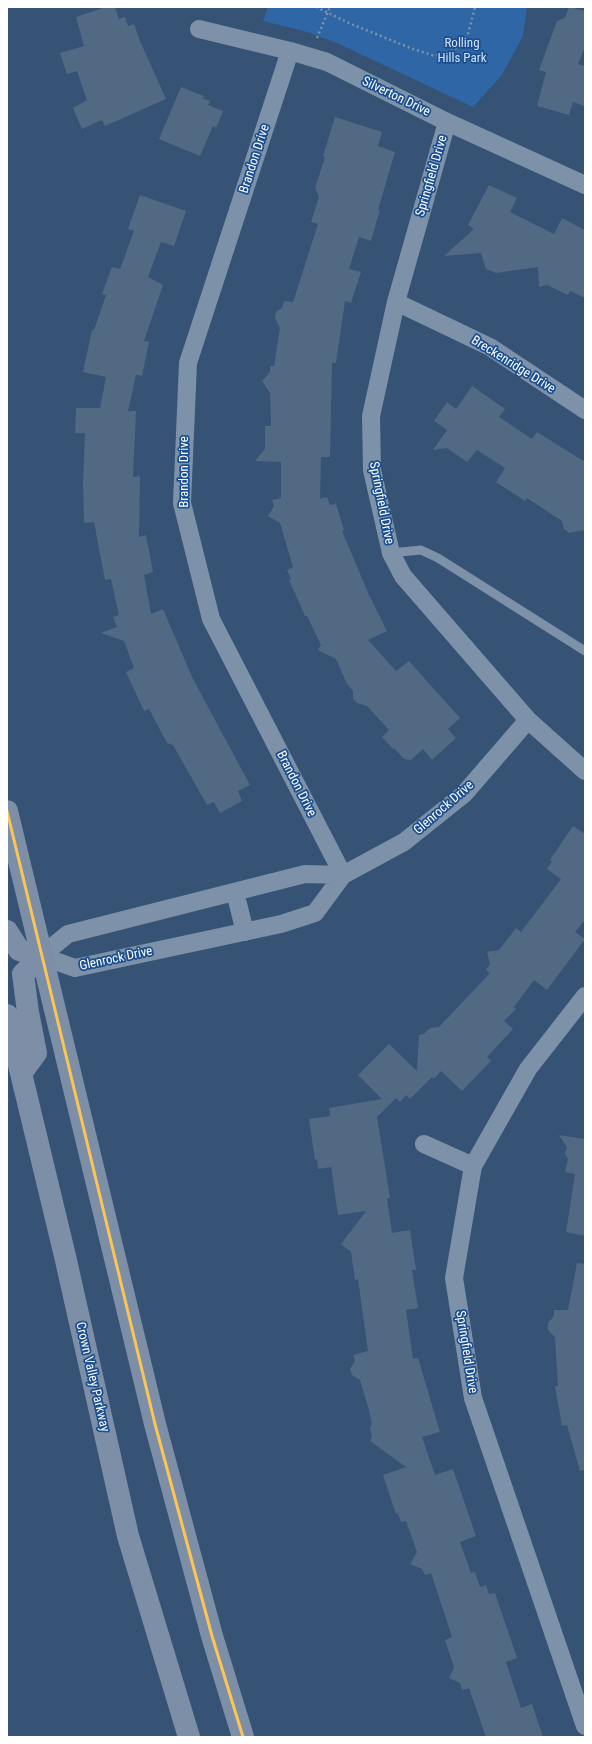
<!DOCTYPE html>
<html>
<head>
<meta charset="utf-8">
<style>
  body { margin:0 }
  #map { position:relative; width:592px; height:1744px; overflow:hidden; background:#365274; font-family:"Roboto Condensed",sans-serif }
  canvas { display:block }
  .frame { position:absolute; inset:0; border:8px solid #fff; pointer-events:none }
</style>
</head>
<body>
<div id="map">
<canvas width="592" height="1744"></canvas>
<div class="frame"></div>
</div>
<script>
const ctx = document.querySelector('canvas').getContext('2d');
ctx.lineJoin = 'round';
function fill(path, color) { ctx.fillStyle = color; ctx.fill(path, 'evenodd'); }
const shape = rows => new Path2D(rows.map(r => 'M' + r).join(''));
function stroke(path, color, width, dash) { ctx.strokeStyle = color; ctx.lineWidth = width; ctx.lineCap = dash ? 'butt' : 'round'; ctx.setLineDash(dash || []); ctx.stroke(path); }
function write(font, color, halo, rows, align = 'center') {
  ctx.font = font + ' "Roboto Condensed",sans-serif'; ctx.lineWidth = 3.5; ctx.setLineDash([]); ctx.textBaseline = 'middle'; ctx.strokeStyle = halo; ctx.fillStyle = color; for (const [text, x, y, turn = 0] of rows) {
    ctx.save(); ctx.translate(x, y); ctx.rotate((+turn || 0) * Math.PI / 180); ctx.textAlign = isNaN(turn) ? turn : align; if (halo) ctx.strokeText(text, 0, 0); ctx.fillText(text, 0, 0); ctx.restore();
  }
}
fill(shape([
  [268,7,527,7,523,36,502,75,473,107,337,43,307,32,263,21]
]), '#2f66a5');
fill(shape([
  [106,7,115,7,119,19,125,17,128,26,134,24,140,41,166,99,105,126,102,120,82,129,73,108,87,100,77,71,67,74,60,53,84,46,76,17],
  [569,7,585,11,585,47,578,64,585,66,585,106,573,102,569,115,537,106,546,72,539,70,557,21,565,18],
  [181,87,204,96,202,98,210,101,208,105,223,111,216,128,213,126,200,156,159,139],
  [335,117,382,132,378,146,395,152,378,210,380,210,371,241,359,237,349,269,361,272,351,303,345,301,336,363,332,363,330,457,321,457,320,499,327,497,330,505,336,504,344,530,342,531,369,595,387,631,368,640,396,671,409,661,460,718,448,729,456,738,432,760,423,749,411,760,404,759,394,748,393,749,382,737,389,730,367,706,357,703,353,699,353,691,347,684,336,659,318,650,321,645,307,616,305,616,289,580,291,579,287,570,293,567,280,523,268,516,274,506,272,500,281,498,281,462,255,461,265,449,265,426,271,426,270,393,262,381,270,372,270,366,274,366,280,328,275,318,276,312,282,308,284,301,293,302,318,224,311,222,319,197,315,188,325,157,323,156],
  [489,185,517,198,510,212,554,234,562,218,585,230,585,298,570,291,568,295,547,285,539,287,538,267,496,273,486,269,481,253,444,256,474,229,468,225],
  [140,195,186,211,174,246,161,242,148,277,163,285,144,341,149,342,142,376,136,375,128,411,136,411,133,477,140,476,139,537,146,535,153,572,144,575,151,614,163,609,193,679,250,785,238,791,242,801,220,813,214,802,207,805,173,745,167,743,149,709,144,711,126,672,134,668,124,641,101,633,117,627,113,617,119,615,111,579,105,580,94,522,84,523,83,483,85,433,75,433,76,408,100,408,106,377,83,372,92,330,94,330,106,295,102,294,112,267,120,269,134,231,128,229],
  [472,386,505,409,499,417,532,439,537,432,585,462,585,530,569,533,564,529,562,521,527,498,525,501,496,482,505,468,477,450,467,462,447,448,433,450,447,430,434,421,447,402,456,409],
  [573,826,585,834,585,920,575,932,585,939,547,990,534,980,514,1007,516,1009,504,1021,513,1029,487,1057,491,1061,462,1091,441,1071,434,1079,432,1077,410,1099,406,1095,400,1102,396,1098,377,1117,390,1198,387,1199,392,1233,410,1230,416,1270,412,1270,418,1308,406,1310,413,1359,418,1358,440,1432,422,1437,435,1475,453,1469,476,1536,460,1542,471,1573,475,1572,480,1587,486,1585,489,1594,495,1593,517,1658,506,1662,521,1708,532,1704,543,1737,486,1737,469,1688,462,1690,460,1683,449,1678,454,1667,445,1640,452,1637,431,1573,425,1575,422,1569,410,1564,417,1552,406,1521,401,1522,398,1513,396,1514,383,1475,406,1467,370,1441,372,1436,370,1428,372,1424,369,1410,360,1380,352,1375,350,1369,355,1361,353,1355,368,1351,358,1279,355,1280,351,1252,341,1244,366,1211,338,1215,331,1167,318,1169,317,1159,315,1160,309,1119,330,1116,329,1108,382,1099,358,1075,389,1044,417,1071,419,1035,424,1034,430,1028,439,1027,490,973,486,970,490,964,487,952,499,950,516,928,521,932,561,879,547,869,552,861,550,860],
  [559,1135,585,1139,585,1236,566,1232,575,1174,565,1172,568,1159,565,1154,567,1147],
  [577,1263,585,1264,585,1470,580,1471,567,1425,562,1426,555,1386,558,1386,555,1337,548,1330,548,1323,554,1316,554,1310,568,1310]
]), '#526984');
stroke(shape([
  [316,7,351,24,413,49,435,56,454,50,468,34,475,7],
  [317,38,330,7]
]), '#7d92a8', 2.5, [2, 3]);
stroke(shape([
  [391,553,421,550,438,558,585,651]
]), '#7d92a8', 9);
stroke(shape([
  [199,29,290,51,327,62,447,122,585,185],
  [290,51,188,363,182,503,211,619,343,875],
  [447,122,396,302,371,416,372,470,391,553,403,576,528,720,585,771],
  [396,302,490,347,585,410],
  [235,892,245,932],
  [41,956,75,968,281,924,315,913,343,875,404,842,464,794,528,720],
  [41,956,68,934,305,874,343,875],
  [585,996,528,1069,473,1166,454,1278,473,1398,585,1726],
  [424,1144,473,1166]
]), '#7d92a8', 18);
stroke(shape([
  [7,811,155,1424,212,1636,243,1737],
  [7,931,19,950,41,956],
  [7,1015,65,1256,128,1536,189,1737],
  [22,1072,36,1053,28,1012,23,974,41,956]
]), '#7d8ea7', 22);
stroke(shape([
  [7,811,155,1424,212,1636,243,1737]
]), '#fcc553', 3);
write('13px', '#cfe3fa', '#1b4f8f', [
  ["Rolling",462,44],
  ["Hills Park",462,59]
]);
write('13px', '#fff', '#1b4f8f', [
  ["Silverton Drive",396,97,26],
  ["Brandon Drive",255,159,-72],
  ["Springfield Drive",432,176,-74],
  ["Breckenridge Drive",513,365,32],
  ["Brandon Drive",185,472,-90],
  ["Springfield Drive",381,503,79],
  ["Brandon Drive",296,784,63],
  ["Glenrock Drive",444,808,-41],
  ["Glenrock Drive",116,959,-12],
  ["Springfield Drive",466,1352,81],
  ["Crown Valley Parkway",92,1377,77]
]);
</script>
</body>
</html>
